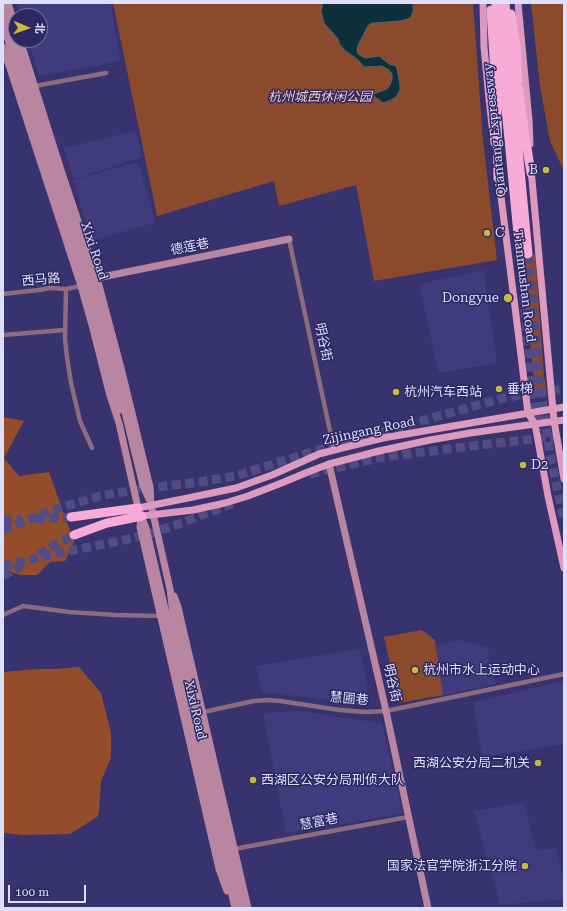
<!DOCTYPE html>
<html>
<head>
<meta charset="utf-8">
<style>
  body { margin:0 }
  #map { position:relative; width:567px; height:911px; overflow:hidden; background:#38326e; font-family:"Roboto Serif","Noto Sans SC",serif }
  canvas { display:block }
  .frame { position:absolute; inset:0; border:4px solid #dedffd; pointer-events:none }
  .north { position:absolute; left:8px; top:8px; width:40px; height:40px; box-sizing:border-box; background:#2e2762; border:1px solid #7471a0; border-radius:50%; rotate:92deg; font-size:11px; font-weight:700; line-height:16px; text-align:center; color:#dedffd }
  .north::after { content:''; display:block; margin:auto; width:14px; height:18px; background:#c6bc3c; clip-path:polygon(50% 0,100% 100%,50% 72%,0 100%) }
  .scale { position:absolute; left:8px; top:885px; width:78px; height:18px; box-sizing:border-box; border:2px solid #dedffd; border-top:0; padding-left:5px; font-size:12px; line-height:14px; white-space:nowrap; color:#dedffd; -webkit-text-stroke:3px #2e2762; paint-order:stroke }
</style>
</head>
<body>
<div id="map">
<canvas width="567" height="911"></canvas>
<div class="frame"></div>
<div class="north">北</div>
<div class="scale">100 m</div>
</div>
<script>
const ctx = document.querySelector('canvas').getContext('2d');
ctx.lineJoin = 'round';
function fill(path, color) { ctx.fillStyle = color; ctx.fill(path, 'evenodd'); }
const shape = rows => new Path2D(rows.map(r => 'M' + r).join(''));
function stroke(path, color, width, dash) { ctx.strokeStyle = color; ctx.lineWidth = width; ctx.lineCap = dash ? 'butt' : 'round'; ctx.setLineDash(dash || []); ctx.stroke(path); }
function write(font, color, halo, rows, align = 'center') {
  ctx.font = font + ' "Roboto Serif","Noto Sans SC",serif'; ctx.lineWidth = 3; ctx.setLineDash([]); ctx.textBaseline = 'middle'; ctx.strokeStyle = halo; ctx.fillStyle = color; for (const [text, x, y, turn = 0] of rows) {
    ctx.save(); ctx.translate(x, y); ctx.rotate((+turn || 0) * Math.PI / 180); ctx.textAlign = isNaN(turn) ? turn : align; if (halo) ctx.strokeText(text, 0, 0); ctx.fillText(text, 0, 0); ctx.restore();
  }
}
fill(shape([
  [17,3,111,3,120,61,39,76,28,40,40,40,40,16,21,16],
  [136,131,142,157,74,179,63,148],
  [138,162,156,222,91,241,73,180],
  [484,270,497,363,439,373,419,284],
  [459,640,487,647,496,684,443,695,436,646],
  [360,649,367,686,366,693,362,700,354,703,281,694,262,694,256,666],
  [564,681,564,744,482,757,473,702],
  [301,711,344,718,382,723,403,813,328,827,286,833,263,713],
  [524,802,536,850,556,848,564,882,564,899,500,905,474,811]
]), '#413a7d');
fill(shape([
  [113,3,473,3,483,140,497,260,374,281,356,185,279,206,274,181,157,216],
  [531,3,564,3,564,171,550,141,540,86],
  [535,254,544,376,546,388,546,393,544,395,536,395,535,390,528,319,521,281,515,257],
  [422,630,435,640,443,695,399,703,384,637]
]), '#8c4a2c');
fill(shape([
  [3,417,24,421,4,458,19,476,49,472,74,542,65,561,50,562,37,575,20,575,3,570],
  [79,667,101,693,111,733,111,758,101,781,99,813,97,817,70,834,22,835,3,833,3,672,38,669,55,669]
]), '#944d2b');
const water = shape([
  [323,3,413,3,413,11,411,17,408,19,399,21,375,23,371,23,368,26,359,43,357,50,358,54,361,56,366,58,379,56,389,64,396,66,397,69,400,85,400,90,395,98,391,100,383,103,381,102,380,100,376,98,374,96,374,94,387,89,390,85,392,80,392,74,389,70,382,66,364,67,357,59,344,50,339,43,338,39,324,23,321,11,323,3]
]);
fill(water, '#0f2f3b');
stroke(water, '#4d6475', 1);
stroke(shape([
  [528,254,539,378,550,454,564,521],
  [520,255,532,384,539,431],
  [310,474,382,457,497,443,564,436],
  [36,519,71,517],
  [3,520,21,519],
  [3,530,37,516,63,507,100,496,147,488,200,482,235,476,315,451,503,398,520,395,564,389],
  [39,555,53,546,74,535],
  [3,566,49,555,124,540,152,533,179,524,236,502],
  [3,576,24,564]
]), '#514c83', 9, [9, 4.5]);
stroke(shape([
  [35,86,106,73],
  [289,239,334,450],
  [66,289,65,339,67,357,71,383,80,421,92,448],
  [3,294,39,290,50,288,66,289,81,286],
  [3,335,65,330],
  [3,615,23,606,69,612,116,615,160,616],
  [203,712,254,701,267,700,280,701,340,710,365,712,386,711,564,674],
  [234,849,408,817]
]), '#8c6c7e', 4.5);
stroke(shape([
  [8,3,16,29],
  [3,7,100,310,143,486,149,499],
  [3,24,96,315,103,340,118,403,118,411],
  [20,40,61,170,97,278,122,372,150,487,151,505,170,589,173,614,183,659,241,908],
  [3,47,81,286,92,325,110,396,119,423,138,508,146,528,235,908],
  [97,278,289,239],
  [329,464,386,711,428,908],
  [141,518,140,527,219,869,227,891],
  [174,596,178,607,248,908]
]), '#b986a2', 7);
stroke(shape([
  [483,3,484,47,489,99,494,143],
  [518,3,529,120,530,144],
  [531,169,554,421,564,479],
  [498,173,518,331,528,413,535,424,548,496,564,568],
  [138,508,183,499,236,488,272,475,319,454,346,447,383,438,564,407],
  [142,516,193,510,225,503,248,496,284,482,308,472,329,464,379,451,430,440,470,433,564,420]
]), '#db9abe', 7);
stroke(shape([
  [496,3,520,255],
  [505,3,514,107,528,254],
  [491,10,497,106,498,178],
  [511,14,516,47,518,85,525,136,531,173],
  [71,517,138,508],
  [74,535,107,523,142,516]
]), '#f9abd7', 9);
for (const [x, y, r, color] of [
  [546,170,4,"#c6bc3c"],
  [487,233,4,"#c6bc3c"],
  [508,298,5,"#c6bc3c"],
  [499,389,4,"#c6bc3c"],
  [396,392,4,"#c6bc3c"],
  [523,465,4,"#c6bc3c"],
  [415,670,4,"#c6bc3c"],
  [538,763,4,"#c6bc3c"],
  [253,780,4,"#c6bc3c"],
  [525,866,4,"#c6bc3c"]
]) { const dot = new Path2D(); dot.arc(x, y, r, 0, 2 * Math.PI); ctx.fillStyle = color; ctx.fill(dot); stroke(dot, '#2e2762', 1.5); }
write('italic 13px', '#f6cbb9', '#2e2762', [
  ["杭州城西休闲公园",320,97]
]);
write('13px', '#dedffd', '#2e2762', [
  ["Qiantang Expressway",495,130,-96],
  ["德莲巷",190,247,-11],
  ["Xixi Road",94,251,72],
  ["西马路",41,280,-5],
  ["Tianmushan Road",524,286,83],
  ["明谷街",323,342,78],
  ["Zijingang Road",369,431,-12],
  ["明谷街",392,683,77],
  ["慧圃巷",349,699,5],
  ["Xixi Road",195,710,77],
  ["慧富巷",319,822,-11]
]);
write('13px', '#dedffd', '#2e2762', [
  ["B",538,170,"right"],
  ["C",495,233],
  ["Dongyue",499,298,"right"],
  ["垂梯",507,389],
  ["杭州汽车西站",404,392],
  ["D2",531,465],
  ["杭州市水上运动中心",423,670],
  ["西湖公安分局二机关",530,763,"right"],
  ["西湖区公安分局刑侦大队",261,780],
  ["国家法官学院浙江分院",517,866,"right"]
], 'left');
</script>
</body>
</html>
